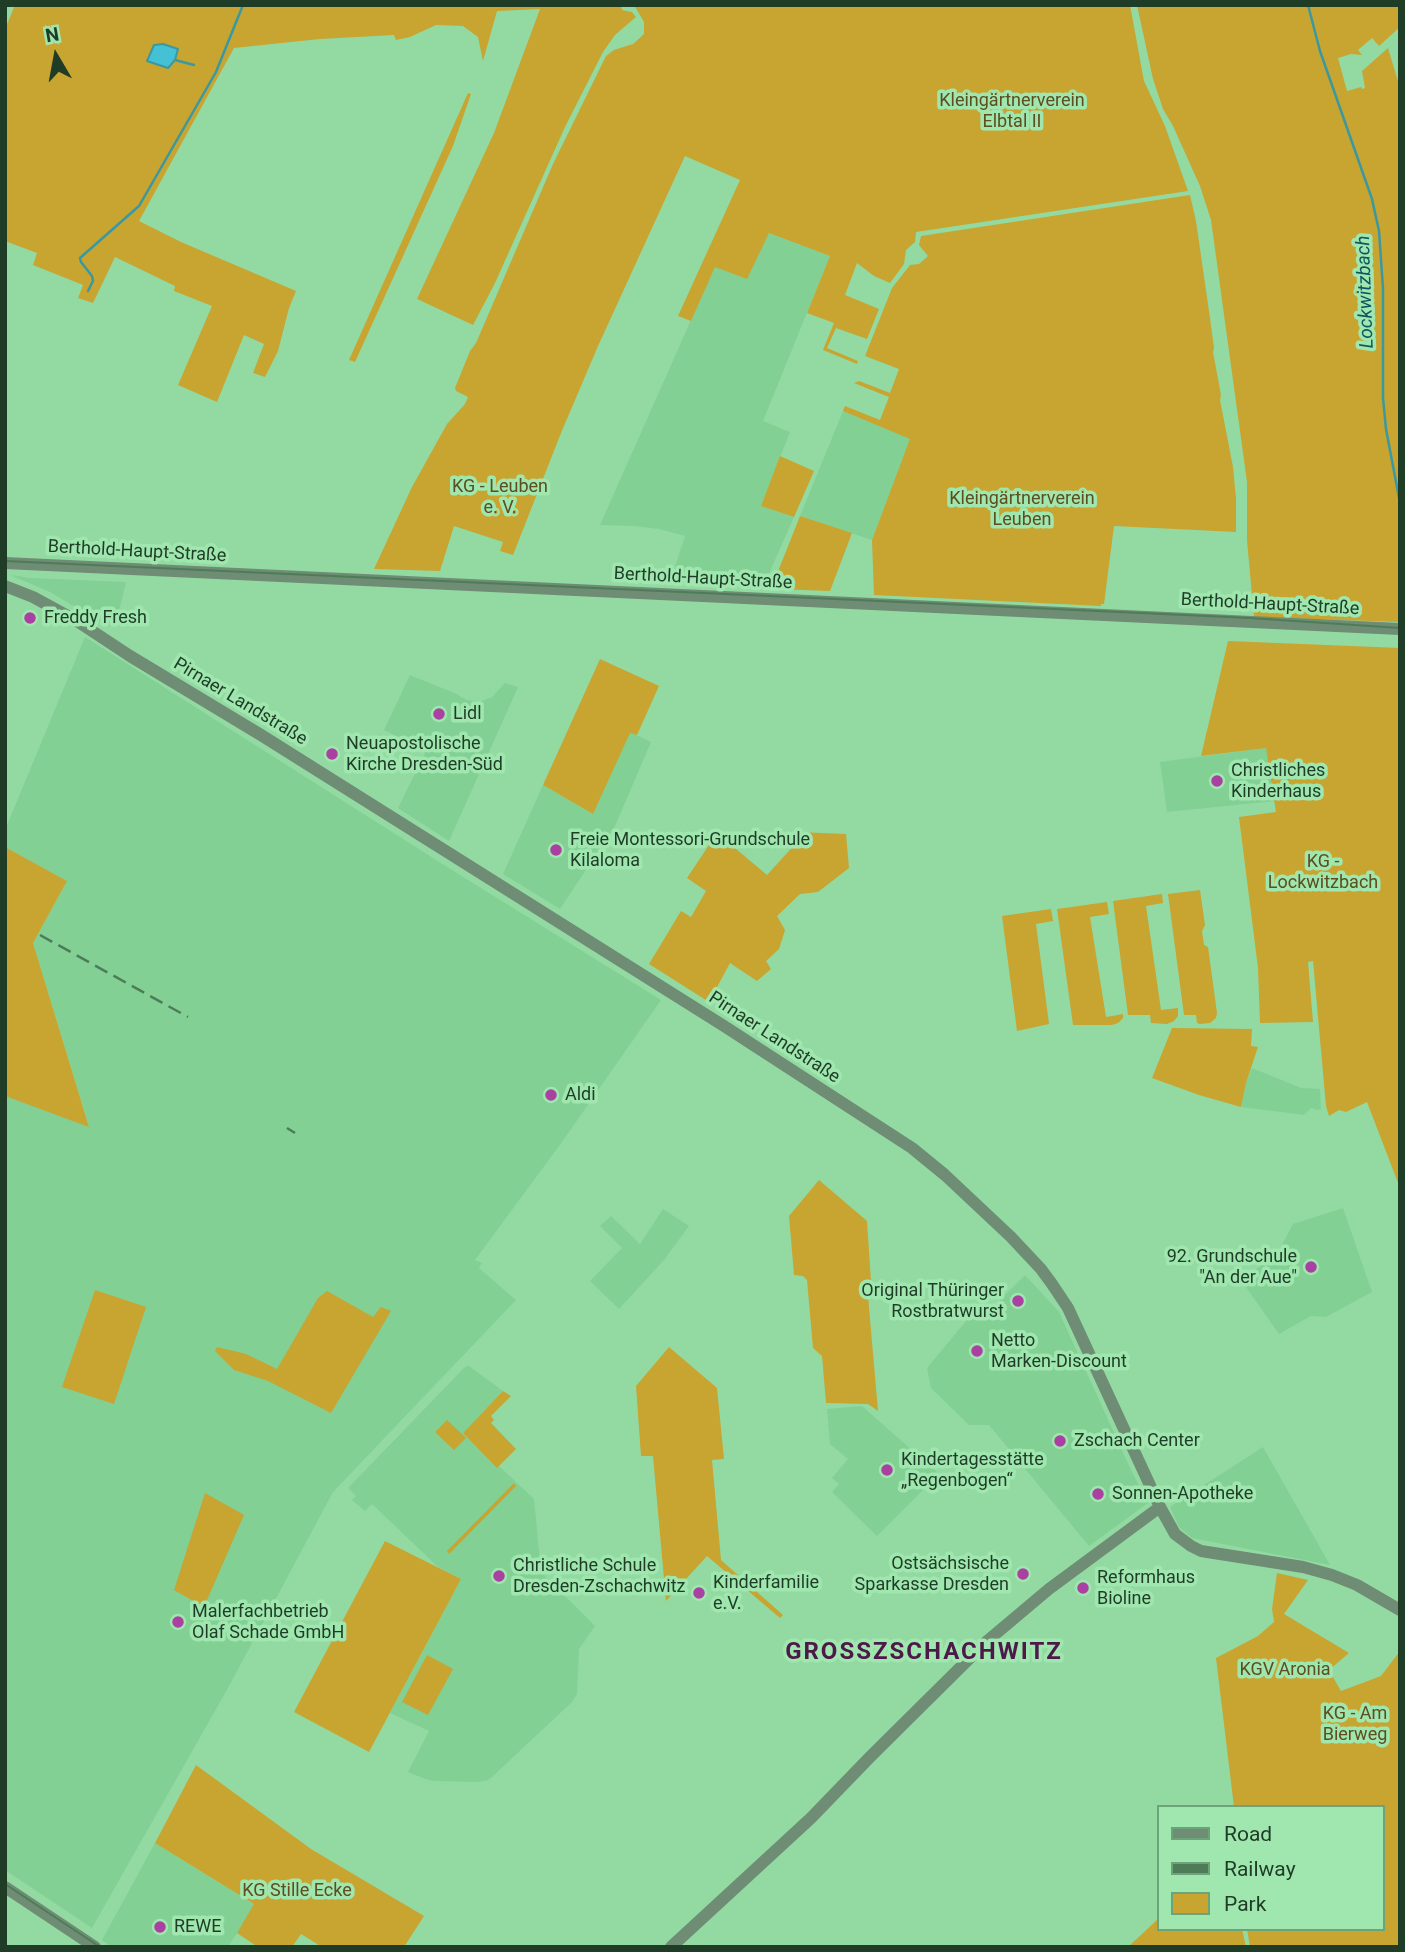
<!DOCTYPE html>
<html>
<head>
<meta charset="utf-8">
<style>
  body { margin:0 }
  #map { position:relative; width:1405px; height:1952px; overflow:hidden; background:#93daa2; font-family:Roboto,sans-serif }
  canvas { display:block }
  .frame { position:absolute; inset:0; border:7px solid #1f3c26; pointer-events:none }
  .legend { position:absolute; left:1157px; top:1805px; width:228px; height:126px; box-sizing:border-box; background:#9fe7af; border:2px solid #6ca378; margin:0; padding:9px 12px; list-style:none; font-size:21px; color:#1f3c26 }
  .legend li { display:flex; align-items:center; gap:14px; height:35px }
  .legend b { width:35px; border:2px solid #6ca378 }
  .north { position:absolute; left:21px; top:21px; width:70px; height:70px; -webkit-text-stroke:5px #9fe7af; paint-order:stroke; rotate:350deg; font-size:19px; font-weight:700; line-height:28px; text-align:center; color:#1f3c26 }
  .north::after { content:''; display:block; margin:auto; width:24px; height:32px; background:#1f3c26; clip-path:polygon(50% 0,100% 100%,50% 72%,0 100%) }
</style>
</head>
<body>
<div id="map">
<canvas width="1405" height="1952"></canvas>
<div class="frame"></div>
<ul class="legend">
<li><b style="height:9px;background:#6f8c74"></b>Road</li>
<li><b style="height:9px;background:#4e7c58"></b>Railway</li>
<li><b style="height:19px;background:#c8a431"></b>Park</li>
</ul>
<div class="north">N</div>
</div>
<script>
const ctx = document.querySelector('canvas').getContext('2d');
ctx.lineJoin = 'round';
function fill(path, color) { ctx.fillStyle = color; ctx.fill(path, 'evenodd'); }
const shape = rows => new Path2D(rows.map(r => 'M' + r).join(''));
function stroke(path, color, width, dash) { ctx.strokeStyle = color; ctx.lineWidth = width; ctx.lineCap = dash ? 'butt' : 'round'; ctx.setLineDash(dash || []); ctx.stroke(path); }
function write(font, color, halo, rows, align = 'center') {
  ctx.font = font + ' Roboto,sans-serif'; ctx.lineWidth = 7; ctx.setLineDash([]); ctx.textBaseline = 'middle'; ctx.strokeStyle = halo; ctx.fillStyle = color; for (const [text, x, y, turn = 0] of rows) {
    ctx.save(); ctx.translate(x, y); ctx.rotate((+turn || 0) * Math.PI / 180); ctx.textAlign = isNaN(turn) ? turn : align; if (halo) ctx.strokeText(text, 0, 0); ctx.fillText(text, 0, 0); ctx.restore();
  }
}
fill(shape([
  [769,233,830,256,763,421,790,432,761,506,794,517,763,587,670,582,685,536,659,529,635,526,600,525,715,266],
  [843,411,911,439,872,540,800,516],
  [10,575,31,578,126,582,120,607,109,627,50,592],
  [85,637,444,865,661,1000,562,1142,475,1260,482,1263,479,1268,516,1300,333,1492,228,1688,92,1928,5,1870,5,1096,89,1126,33,943,67,881,5,847,5,830],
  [410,675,459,695,459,696,467,700,479,702,492,697,505,683,518,687,449,841,398,808,426,751,384,730],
  [630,732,651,742,615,826,560,909,503,874,543,785,593,814],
  [1266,748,1275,801,1167,812,1160,762],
  [1252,1068,1301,1088,1320,1089,1321,1109,1317,1110,1311,1108,1304,1115,1241,1107,1246,1083],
  [1343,1208,1372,1292,1326,1317,1311,1316,1279,1334,1241,1280,1277,1254,1293,1224],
  [663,1209,689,1226,664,1260,619,1309,590,1281,622,1248,600,1226,611,1216,640,1244],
  [1025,1275,1059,1312,1131,1470,1148,1503,1089,1546,989,1425,969,1425,931,1388,927,1368,971,1315,995,1305],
  [469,1366,503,1391,463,1433,497,1467,499,1466,534,1499,541,1572,595,1626,579,1649,577,1694,572,1702,492,1777,486,1781,477,1782,434,1781,425,1779,408,1772,429,1731,390,1713,461,1579,438,1567,372,1504,365,1511,352,1500,356,1496,348,1488,465,1367],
  [862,1406,939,1474,877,1536,832,1492,839,1484,832,1478,848,1459,830,1444,827,1409],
  [1263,1447,1330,1565,1192,1538,1179,1527,1170,1507],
  [155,1843,255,1905,228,1947,112,1947,102,1940]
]), '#82d094');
fill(shape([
  [15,5,621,5,622,10,632,12,636,17,615,35,603,52,565,127,495,283,473,325,417,299,494,133,540,9,497,11,483,61,478,37,463,26,436,25,410,37,396,40,394,35,320,39,234,48,139,221,181,242,296,291,289,308,278,351,265,377,253,373,264,344,244,335,217,402,178,385,212,306,174,291,175,286,115,257,93,303,78,298,83,285,33,265,37,253,5,241,5,29],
  [634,5,1130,5,1144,81,1165,126,1188,191,916,232,915,242,906,250,904,264,890,283,874,276,857,263,845,295,879,309,867,339,836,328,827,348,858,361,857,364,823,350,834,323,807,313,830,256,769,233,747,279,715,267,691,321,678,316,740,180,685,156,598,346,561,433,513,555,500,551,503,542,454,526,440,571,374,569,412,487,447,424,465,404,468,397,456,391,455,388,470,351,476,343,553,164,606,56,614,50,633,44,644,34,644,22],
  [1137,5,1400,5,1400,27,1379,46,1372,38,1358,50,1362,55,1351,54,1338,58,1347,91,1361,87,1362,89,1365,88,1362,71,1388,48,1400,88,1400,622,1254,617,1247,540,1247,482,1211,220,1200,186,1173,126,1163,109,1153,79],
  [468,93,471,94,453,146,355,362,349,360],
  [1190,195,1196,221,1210,318,1214,348,1213,352,1221,395,1220,400,1233,467,1236,499,1236,532,1114,526,1104,604,1101,604,1101,606,874,595,872,540,910,439,843,411,845,406,880,420,889,397,854,383,859,381,890,393,899,369,865,356,892,288,910,265,919,264,928,256,919,245,921,236],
  [780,456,814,471,794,517,761,506],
  [800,516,852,533,830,591,775,589,773,584],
  [1228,641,1400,648,1400,1188,1367,1102,1346,1112,1339,1110,1329,1116,1326,1106,1313,961,1308,962,1313,1022,1260,1023,1258,968,1239,817,1276,812,1266,748,1201,756],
  [600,659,659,686,637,735,630,733,593,814,543,785],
  [798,832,846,834,849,868,818,892,800,894,777,916,785,930,779,949,766,961,771,969,757,981,730,963,709,1002,649,964,681,911,691,917,706,891,687,878,717,833,767,875,797,842],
  [5,847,67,881,33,943,89,1127,5,1096],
  [1200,890,1205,925,1202,931,1204,945,1208,947,1217,1013,1216,1018,1210,1023,1200,1024,1197,1023,1196,1015,1184,1015,1168,894],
  [1162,894,1163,903,1146,906,1161,1010,1178,1008,1178,1016,1174,1021,1167,1024,1151,1023,1150,1015,1128,1015,1113,901],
  [1107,902,1109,914,1090,917,1106,1017,1123,1014,1123,1018,1118,1023,1112,1025,1073,1025,1057,909],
  [1051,909,1053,921,1036,924,1049,1024,1017,1031,1002,916],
  [1172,1028,1252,1029,1251,1046,1258,1047,1246,1083,1241,1107,1199,1095,1152,1078],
  [819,1180,867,1221,871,1281,867,1284,878,1411,868,1404,826,1403,822,1356,813,1348,807,1280,803,1276,794,1275,789,1216],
  [95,1290,146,1307,114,1404,62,1387],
  [327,1291,373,1317,381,1307,391,1311,331,1413,268,1381,234,1370,215,1351,217,1347,246,1354,277,1369,318,1298],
  [669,1347,717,1388,724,1459,712,1460,721,1560,783,1615,780,1618,707,1556,666,1601,653,1456,641,1456,636,1386],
  [503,1391,511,1396,491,1416,494,1420,491,1423,516,1449,497,1468,463,1433],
  [447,1420,466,1438,454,1450,435,1432],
  [514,1483,516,1486,449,1554,447,1551],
  [205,1493,244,1515,204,1607,174,1590],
  [385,1541,461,1579,369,1752,294,1712],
  [1277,1573,1308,1580,1284,1614,1349,1653,1329,1670,1341,1691,1381,1676,1400,1651,1400,1947,1250,1947,1247,1929,1382,1929,1382,1807,1234,1807,1216,1658,1258,1636,1274,1622,1272,1609],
  [427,1655,453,1669,428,1715,402,1702],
  [196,1765,311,1849,424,1916,404,1947,322,1947,301,1934,292,1947,258,1947,237,1933,254,1904,155,1843],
  [1158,1919,1158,1929,1242,1929,1246,1947,1128,1947]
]), '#c8a431');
const water = shape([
  [163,44,178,49,175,60,168,68,147,61,154,45,163,44]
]);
fill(water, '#45c1d5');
stroke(water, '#3a99a0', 2);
stroke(shape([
  [1308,5,1320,51,1372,199,1379,231,1383,288,1383,398,1386,429,1400,503],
  [175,60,194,65],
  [88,291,93,281,92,276,81,262,80,258,139,206,216,72,243,5]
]), '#3a99a0', 2.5);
stroke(shape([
  [5,563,1400,629],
  [5,586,33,597,77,621,130,656,261,735,724,1026,912,1148,945,1175,1011,1237,1041,1269,1052,1284,1068,1308,1160,1507,1175,1534,1191,1546,1201,1551,1303,1567,1332,1575,1357,1585,1400,1610],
  [5,1887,95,1947],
  [671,1947,811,1818,870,1757,986,1642,1049,1589,1160,1507]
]), '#6f8c74', 12);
stroke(shape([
  [5,561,1250,618,1400,628],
  [5,1884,100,1947]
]), '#4e7c58', 2);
stroke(shape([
  [40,935,188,1017],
  [287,1128,295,1133]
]), '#4e7c58', 2.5, [14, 7]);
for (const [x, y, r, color] of [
  [30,618,7,"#a940a2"],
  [439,714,7,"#a940a2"],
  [332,754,7,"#a940a2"],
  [1217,781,7,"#a940a2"],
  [556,850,7,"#a940a2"],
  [551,1095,7,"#a940a2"],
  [1311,1267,7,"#a940a2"],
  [1018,1301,7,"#a940a2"],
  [977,1351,7,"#a940a2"],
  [1060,1441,7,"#a940a2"],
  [887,1470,7,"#a940a2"],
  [1098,1494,7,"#a940a2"],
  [1023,1574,7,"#a940a2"],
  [499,1576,7,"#a940a2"],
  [1083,1588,7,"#a940a2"],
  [699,1593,7,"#a940a2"],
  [178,1622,7,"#a940a2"],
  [160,1927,7,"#a940a2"]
]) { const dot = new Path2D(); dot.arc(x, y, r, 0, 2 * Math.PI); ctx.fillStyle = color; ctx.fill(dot); stroke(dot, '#9fe7af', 2.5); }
write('18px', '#5d4d1f', '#9fe7af', [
  ["Kleingärtnerverein",1012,101],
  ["Elbtal II",1012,122],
  ["KG - Leuben",500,487],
  ["e. V.",500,508],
  ["Kleingärtnerverein",1022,499],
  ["Leuben",1022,520],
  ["KG -",1323,862],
  ["Lockwitzbach",1323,883],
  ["KGV Aronia",1285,1670],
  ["KG - Am",1355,1714],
  ["Bierweg",1355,1735],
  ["KG Stille Ecke",297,1891]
]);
write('18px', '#1f3c26', '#9fe7af', [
  ["Berthold-Haupt-Straße",137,552,3],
  ["Berthold-Haupt-Straße",703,579,3],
  ["Berthold-Haupt-Straße",1270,605,3],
  ["Pirnaer Landstraße",240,702,31],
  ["Pirnaer Landstraße",774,1038,33]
]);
write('18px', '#1f3c26', '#9fe7af', [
  ["Freddy Fresh",44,618],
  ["Lidl",453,714],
  ["Neuapostolische",346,744],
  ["Kirche Dresden-Süd",346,765],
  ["Christliches",1231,771],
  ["Kinderhaus",1231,792],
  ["Freie Montessori-Grundschule",570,840],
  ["Kilaloma",570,861],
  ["Aldi",565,1095],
  ["92. Grundschule",1297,1257,"right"],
  ["\"An der Aue\"",1297,1278,"right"],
  ["Original Thüringer",1004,1291,"right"],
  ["Rostbratwurst",1004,1312,"right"],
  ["Netto",991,1341],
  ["Marken-Discount",991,1362],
  ["Zschach Center",1074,1441],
  ["Kindertagesstätte",901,1460],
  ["„Regenbogen“",901,1481],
  ["Sonnen-Apotheke",1112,1494],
  ["Ostsächsische",1009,1564,"right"],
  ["Sparkasse Dresden",1009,1585,"right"],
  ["Christliche Schule",513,1566],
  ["Dresden-Zschachwitz",513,1587],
  ["Reformhaus",1097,1578],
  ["Bioline",1097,1599],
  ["Kinderfamilie",713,1583],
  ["e.V.",713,1604],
  ["Malerfachbetrieb",192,1612],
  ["Olaf Schade GmbH",192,1633],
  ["REWE",174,1927]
], 'left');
write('italic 19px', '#0f5661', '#9fe7af', [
  ["Lockwitzbach",1366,292,-92]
]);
ctx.letterSpacing = '2px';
write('bold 24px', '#4c1948', '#9fe7af', [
  ["GROSSZSCHACHWITZ",924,1653]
]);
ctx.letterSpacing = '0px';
</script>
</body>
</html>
